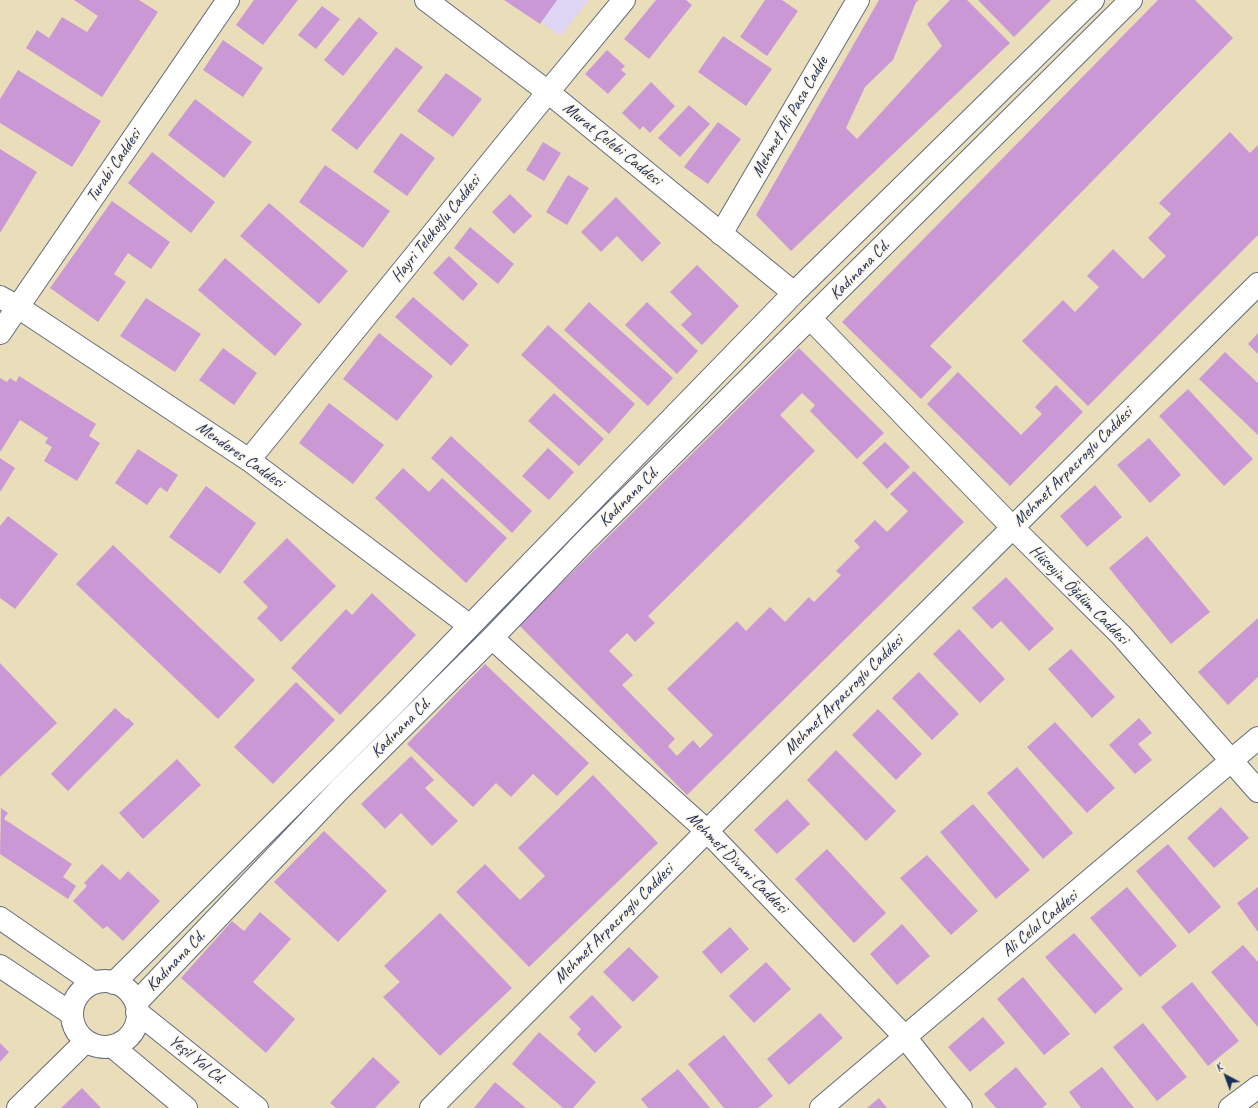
<!DOCTYPE html>
<html>
<head>
<meta charset="utf-8">
<style>
  body { margin:0 }
  #map { position:relative; width:1258px; height:1108px; overflow:hidden; background:#e9deb9; font-family:Caveat,sans-serif }
  canvas { display:block }
  .north { position:absolute; left:1206px; top:1056px; width:40px; height:40px; -webkit-text-stroke:3px #fcf5e5; paint-order:stroke; rotate:319deg; font-size:11px; font-weight:700; line-height:16px; text-align:center; color:#1b2f5e }
  .north::after { content:''; display:block; margin:auto; width:14px; height:18px; background:#1b2f5e; clip-path:polygon(50% 0,100% 100%,50% 72%,0 100%) }
</style>
</head>
<body>
<div id="map">
<canvas width="1258" height="1108"></canvas>
<div class="north">K</div>
</div>
<script>
const ctx = document.querySelector('canvas').getContext('2d');
ctx.lineJoin = 'round';
function fill(path, color) { ctx.fillStyle = color; ctx.fill(path, 'evenodd'); }
const shape = rows => new Path2D(rows.map(r => 'M' + r).join(''));
function stroke(path, color, width, dash) { ctx.strokeStyle = color; ctx.lineWidth = width; ctx.lineCap = dash ? 'butt' : 'round'; ctx.setLineDash(dash || []); ctx.stroke(path); }
function write(font, color, halo, rows, align = 'center') {
  ctx.font = font + ' Caveat,sans-serif'; ctx.lineWidth = 3; ctx.setLineDash([]); ctx.textBaseline = 'middle'; ctx.strokeStyle = halo; ctx.fillStyle = color; for (const [text, x, y, turn = 0] of rows) {
    ctx.save(); ctx.translate(x, y); ctx.rotate((+turn || 0) * Math.PI / 180); ctx.textAlign = isNaN(turn) ? turn : align; if (halo) ctx.strokeText(text, 0, 0); ctx.fillText(text, 0, 0); ctx.restore();
  }
}
fill(shape([
  [512,0,589,0,560,36]
]), '#ded5f5');
fill(shape([
  [74,0,139,0,158,12,102,97,26,48,37,30,49,38,62,17,87,32,98,16],
  [254,0,298,0,263,45,236,25],
  [504,0,557,0,540,24],
  [656,0,686,0,692,5,649,59,624,39],
  [765,0,782,0,798,11,767,56,740,37],
  [879,0,919,0,916,2,893,60,865,87,846,128,857,139,942,46,927,24,950,0,967,0,1010,43,791,251,756,215],
  [978,0,1051,0,1014,37],
  [1158,0,1195,0,1233,38,930,346,952,367,921,399,842,322],
  [322,6,340,19,316,49,298,35],
  [359,17,378,33,343,76,324,60],
  [723,36,772,69,746,106,698,72],
  [223,40,263,68,243,97,203,70],
  [396,47,423,67,357,150,331,130],
  [607,50,625,66,621,70,626,74,608,94,585,74],
  [18,70,101,121,72,167,0,123,0,99],
  [446,73,482,99,453,137,417,111],
  [651,82,675,106,650,133,643,126,640,130,622,113],
  [195,99,252,142,224,178,168,135],
  [689,105,710,124,680,157,658,138],
  [718,122,741,139,708,184,684,167],
  [1230,132,1250,153,1258,145,1258,235,1088,406,1022,341,1063,300,1075,312,1099,287,1087,276,1113,249,1143,279,1166,256,1148,238,1171,214,1159,203],
  [401,133,435,158,407,196,373,172],
  [543,142,561,153,544,181,526,170],
  [0,149,37,172,0,233],
  [152,152,215,202,191,233,128,183],
  [325,165,390,211,363,248,299,202],
  [568,175,589,188,567,225,546,212],
  [510,194,532,216,514,234,492,212],
  [616,197,661,243,642,262,617,236,601,252,581,232],
  [112,201,170,242,151,269,128,253,114,274,126,282,98,322,50,288],
  [269,203,348,271,319,304,240,236],
  [470,227,514,264,498,284,454,248],
  [449,256,478,284,463,301,433,273],
  [225,258,302,324,275,356,198,290],
  [697,265,739,306,702,345,681,325,692,314,670,292],
  [413,297,469,345,451,366,395,317],
  [146,298,201,334,175,372,120,336],
  [589,302,673,378,648,406,564,330],
  [647,302,698,351,677,374,625,325],
  [548,325,635,404,609,434,521,355],
  [379,333,433,376,397,421,343,379],
  [1258,333,1258,354,1248,344],
  [223,348,257,373,234,405,199,380],
  [799,348,884,433,857,459,810,411,815,405,802,393,780,415,815,451,648,616,655,623,635,642,627,633,609,651,633,675,622,685,675,739,668,746,677,756,693,740,700,748,713,735,667,689,737,621,746,631,770,607,785,622,809,597,814,602,841,575,836,571,860,547,854,541,875,520,887,532,908,511,890,494,914,471,964,522,687,795,519,625],
  [1225,352,1258,383,1258,435,1199,379],
  [958,372,1021,435,1042,414,1035,407,1056,385,1083,412,1010,486,927,404],
  [19,376,96,424,89,436,100,443,77,481,44,461,52,447,45,443,48,438,20,420,0,452,0,378,7,382,10,378,16,382],
  [1188,389,1253,459,1224,486,1159,416],
  [554,393,604,439,579,466,528,421],
  [329,403,384,445,353,484,299,443],
  [451,436,532,511,512,533,431,458],
  [1149,438,1181,475,1150,503,1117,465],
  [885,442,910,467,887,489,862,463],
  [548,448,574,472,549,500,522,476],
  [138,449,178,475,167,492,160,487,147,505,115,483],
  [0,458,15,468,0,492],
  [403,468,429,492,442,478,507,538,466,583,375,498],
  [1095,485,1122,517,1087,547,1060,516],
  [206,486,256,523,220,574,169,537],
  [8,516,58,554,15,609,0,598,0,526],
  [1147,536,1210,612,1171,644,1109,568],
  [287,538,336,586,281,642,257,618,268,607,243,582],
  [113,545,255,680,218,719,76,584],
  [1006,577,1054,629,1029,651,1001,621,992,629,972,608],
  [372,593,416,635,340,715,291,668,346,609,352,615],
  [1258,618,1258,677,1228,705,1198,672],
  [959,629,1005,679,980,703,933,654],
  [1071,649,1115,697,1092,718,1048,669],
  [0,663,57,723,0,777],
  [485,664,589,763,557,796,533,774,511,797,496,783,473,807,407,744],
  [919,672,959,714,932,740,892,698],
  [296,682,335,720,273,784,234,747],
  [115,708,127,719,128,718,134,724,68,791,51,774],
  [878,709,922,754,896,780,852,735],
  [1139,718,1152,733,1138,744,1152,760,1135,774,1109,745],
  [1055,722,1115,788,1087,813,1027,747],
  [836,750,896,811,866,841,807,780],
  [411,756,434,780,425,788,458,821,432,846,401,813,385,829,361,804],
  [177,759,201,785,143,839,119,813],
  [1017,767,1073,833,1043,859,987,793],
  [593,775,658,843,529,967,456,892,485,864,520,900,545,876,518,848],
  [787,799,810,824,777,854,754,830],
  [973,804,1030,870,996,899,940,832],
  [1221,807,1249,838,1214,868,1187,838],
  [1,808,8,813,4,819,72,864,63,877,76,886,68,899,0,854],
  [324,831,387,891,338,942,274,882],
  [1168,844,1221,907,1189,934,1136,871],
  [827,849,886,913,854,943,795,879],
  [927,855,978,911,951,935,900,878],
  [102,864,120,880,128,871,160,901,123,941,107,926,103,929,73,901,87,886,84,883],
  [1127,887,1177,946,1140,977,1090,918],
  [1258,887,1258,932,1237,903],
  [260,912,291,939,253,982,295,1019,266,1053,181,978,232,921,244,931],
  [440,913,512,988,440,1056,383,997,400,982,384,966],
  [902,924,930,956,897,985,870,954],
  [730,927,749,949,721,974,702,952],
  [1074,933,1123,989,1095,1014,1045,957],
  [1243,945,1258,962,1258,1027,1211,972],
  [629,947,659,977,633,1002,603,972],
  [766,962,791,989,754,1023,729,996],
  [1023,977,1070,1034,1044,1055,997,999],
  [1192,982,1239,1041,1208,1066,1161,1007],
  [592,995,622,1027,595,1053,577,1034,581,1029,569,1017],
  [820,1013,843,1038,789,1085,767,1059],
  [983,1017,1005,1043,970,1072,948,1047],
  [1143,1023,1187,1077,1157,1101,1113,1047],
  [539,1032,596,1082,573,1108,563,1108,512,1064],
  [724,1035,773,1096,758,1108,724,1108,688,1064],
  [0,1043,9,1052,0,1062],
  [373,1057,400,1082,375,1108,336,1108,330,1103],
  [1016,1067,1047,1104,1042,1108,996,1108,984,1094],
  [1102,1067,1134,1108,1081,1108,1069,1092],
  [678,1069,710,1108,648,1108,641,1099],
  [495,1082,526,1108,474,1108],
  [82,1088,101,1108,61,1108],
  [879,1098,887,1108,867,1108]
]), '#ca99d5');
const minor = shape([
  [426,0,548,92,794,293],
  [721,234,858,0],
  [0,297,18,307,249,460,470,626],
  [810,318,1012,527,1121,635,1258,791],
  [0,333,228,0],
  [249,460,548,92,624,0],
  [492,638,707,831,905,1037,961,1108],
  [0,918,94,983],
  [0,966,72,1014],
  '72 1014a33 33 0 1 1 66 0a33 33 0 1 1-66 0Z',
  [114,983,395,703,794,293,1093,0],
  [136,1003,339,790,492,638,585,541,1131,0],
  [137,1012,257,1108],
  [112,1046,186,1108],
  [18,1108,86,1041],
  [431,1108,707,831,1258,284],
  [821,1108,1258,738],
  [1230,1108,1258,1087]
]);
stroke(minor, '#636c7e', 24);
stroke(minor, '#fff', 22);
write('17px', '#1b2f5e', '#fcf5e5', [
  ["Mehmet Ali Pasa Cadde",790,117,-60],
  ["Murat Çelebi Caddesi",612,144,39],
  ["Turabi Caddesi",114,166,-56],
  ["Hayri Telekoğlu Caddesi",436,229,-51],
  ["Kadınana Cd.",860,270,-45],
  ["Menderes Caddesi",240,455,35],
  ["Mehmet Arpacroglu Caddesi",1073,467,-45],
  ["Kadınana Cd.",629,497,-45],
  ["Hüseyin Öğdüm Caddesi",1079,595,45],
  ["Mehmet Arpacroglu Caddesi",844,695,-45],
  ["Kadınana Cd.",401,728,-45],
  ["Mehmet Divani Caddesi",737,863,45],
  ["Mehmet Arpacroglu Caddesi",614,924,-45],
  ["Ali Celal Caddesi",1040,924,-40],
  ["Kadınana Cd.",176,961,-46],
  ["Yeşil Yol Cd.",197,1060,39]
]);
</script>
</body>
</html>
